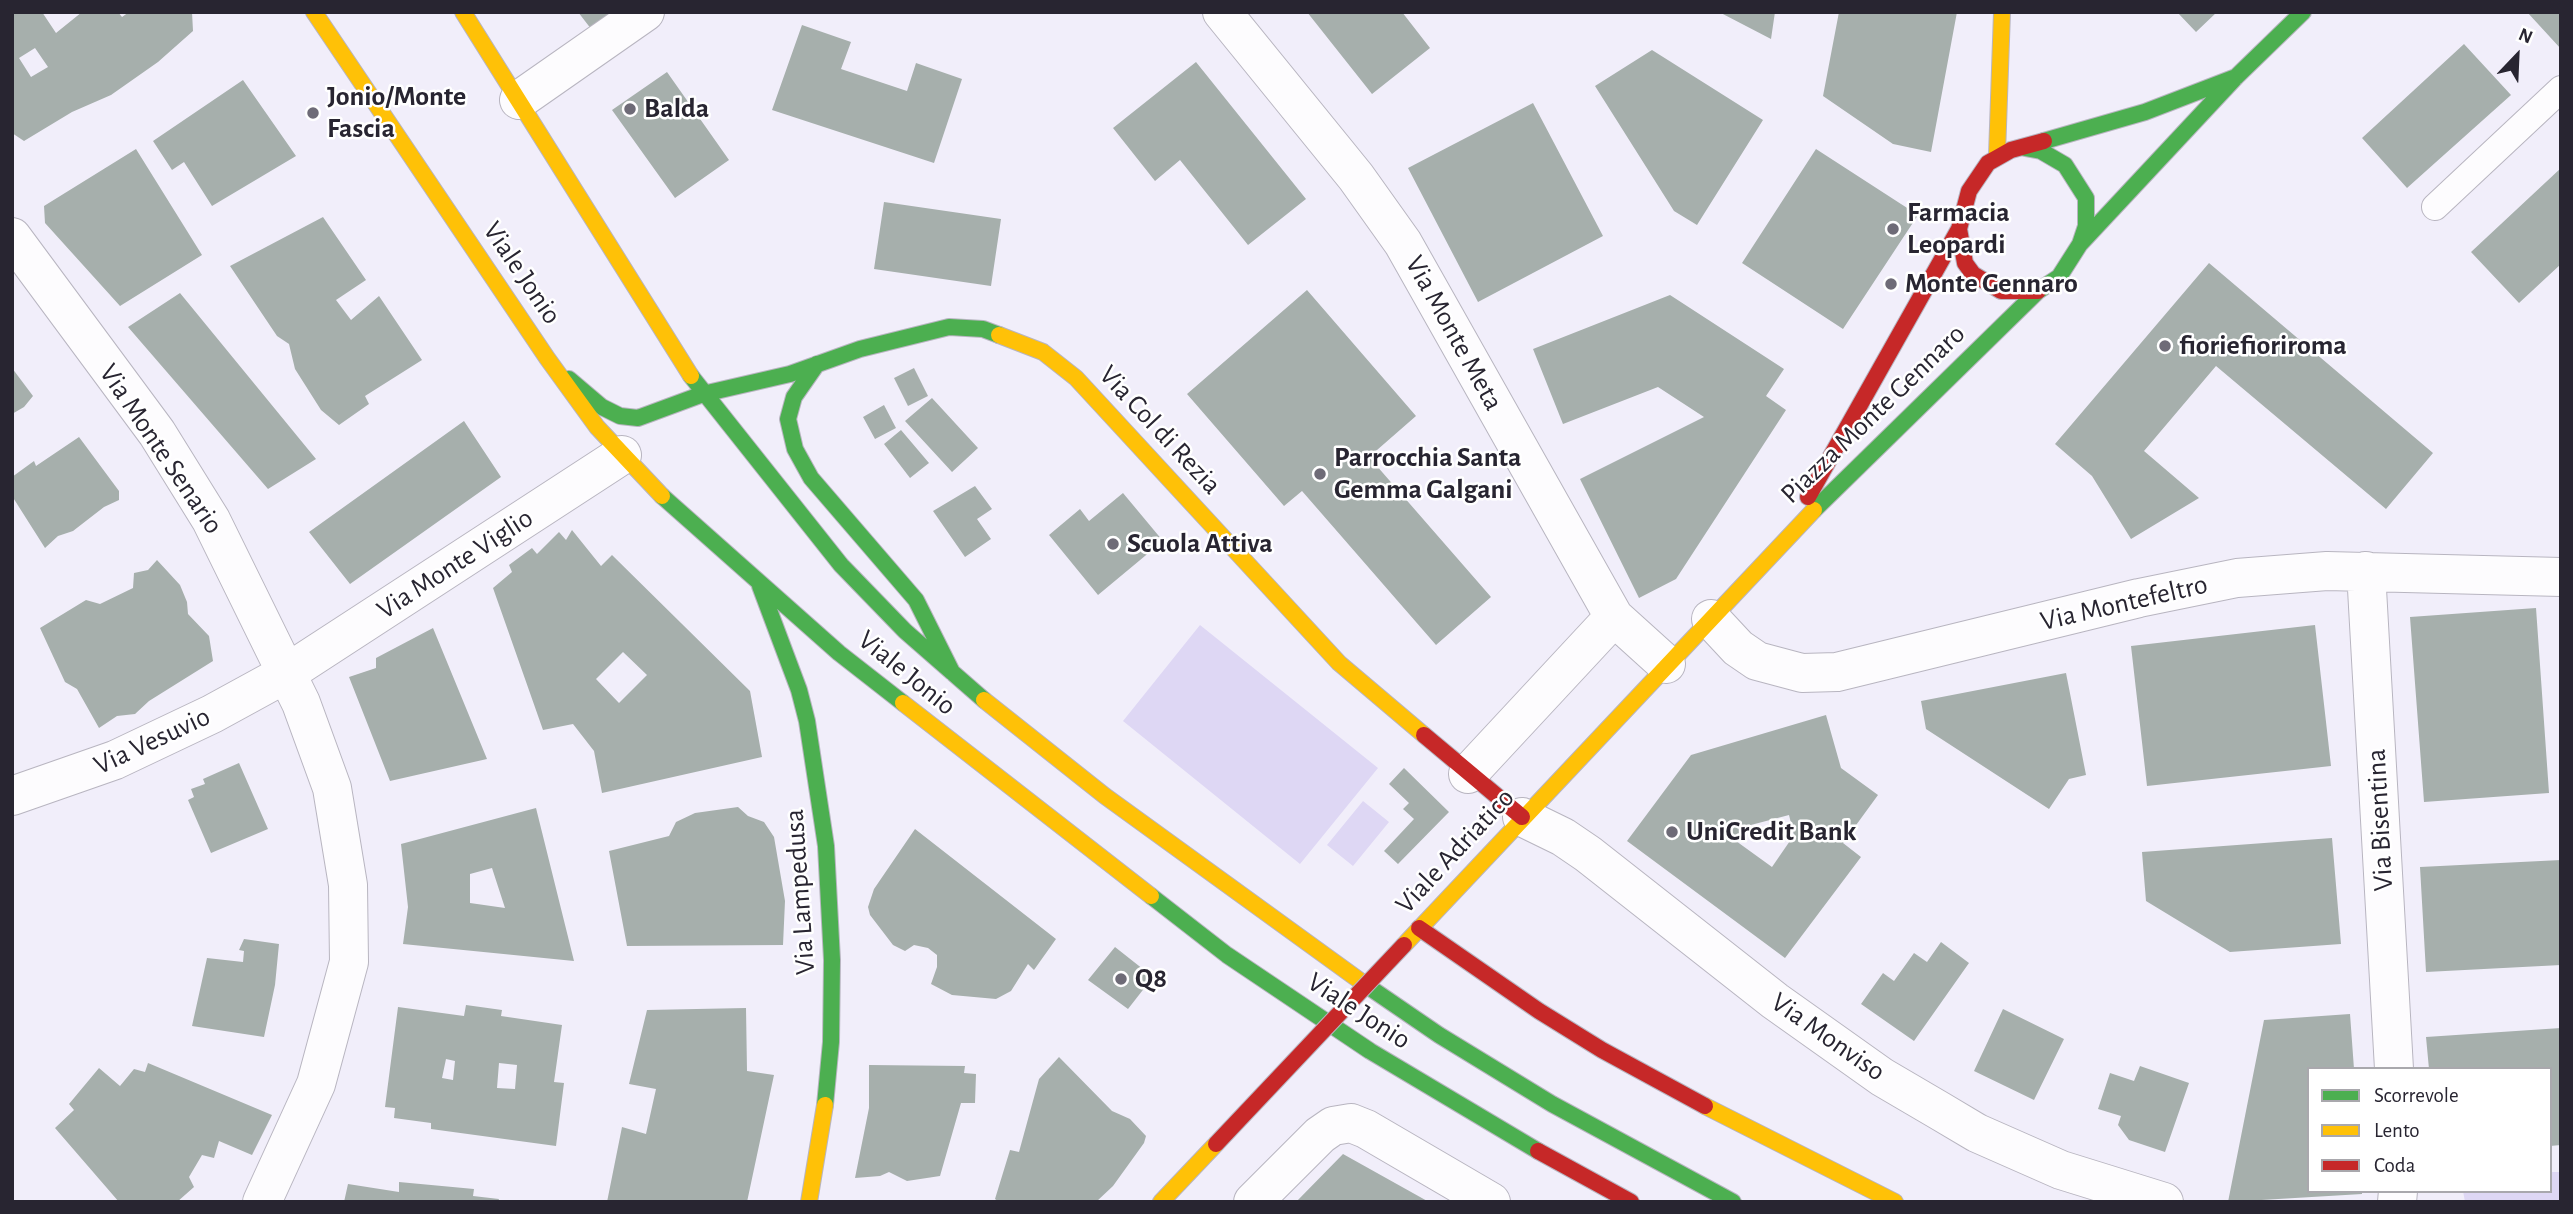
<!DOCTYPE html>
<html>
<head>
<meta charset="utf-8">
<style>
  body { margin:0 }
  #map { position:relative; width:2573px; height:1214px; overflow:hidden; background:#f1eefa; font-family:"Alegreya Sans",sans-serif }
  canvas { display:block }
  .frame { position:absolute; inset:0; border:14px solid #282531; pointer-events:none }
  .legend { position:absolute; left:2307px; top:1067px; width:245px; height:126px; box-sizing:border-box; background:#fff; border:2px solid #a9a8ad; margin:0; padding:9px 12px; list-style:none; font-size:21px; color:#282531 }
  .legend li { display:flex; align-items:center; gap:14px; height:35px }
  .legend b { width:35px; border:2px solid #a9a8ad }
  .north { position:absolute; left:2482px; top:21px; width:70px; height:70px; -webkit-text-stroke:5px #fff; paint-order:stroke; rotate:23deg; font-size:19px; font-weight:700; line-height:28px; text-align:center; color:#282531 }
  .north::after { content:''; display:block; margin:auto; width:24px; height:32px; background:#282531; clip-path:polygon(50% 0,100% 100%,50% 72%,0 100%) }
</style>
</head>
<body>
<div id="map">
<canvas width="2573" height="1214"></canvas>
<div class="frame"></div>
<ul class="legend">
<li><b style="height:9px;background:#4caf50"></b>Scorrevole</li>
<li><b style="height:9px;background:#ffc107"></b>Lento</li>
<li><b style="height:9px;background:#c62828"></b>Coda</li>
</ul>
<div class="north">N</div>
</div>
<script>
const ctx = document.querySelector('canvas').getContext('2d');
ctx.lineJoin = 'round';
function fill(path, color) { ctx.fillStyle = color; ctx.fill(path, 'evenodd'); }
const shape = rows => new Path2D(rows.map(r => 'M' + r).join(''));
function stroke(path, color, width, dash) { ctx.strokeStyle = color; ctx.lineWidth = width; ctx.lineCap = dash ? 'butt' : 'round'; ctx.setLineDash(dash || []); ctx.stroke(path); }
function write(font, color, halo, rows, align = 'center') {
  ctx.font = font + ' "Alegreya Sans",sans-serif'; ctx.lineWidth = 5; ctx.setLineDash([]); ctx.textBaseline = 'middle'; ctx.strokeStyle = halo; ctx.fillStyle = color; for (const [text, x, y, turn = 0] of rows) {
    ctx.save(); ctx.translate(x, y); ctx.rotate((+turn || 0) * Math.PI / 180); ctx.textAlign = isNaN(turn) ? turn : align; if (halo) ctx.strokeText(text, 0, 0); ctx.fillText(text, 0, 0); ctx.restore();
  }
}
fill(shape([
  [1200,625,1378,768,1300,864,1123,721],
  [1363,801,1389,822,1353,866,1327,845],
  [2550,1172,2561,1172,2561,1202,2465,1202,2463,1191,2550,1191]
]), '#ded7f4');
fill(shape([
  [12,12,42,12,56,33,82,12,118,12,122,17,129,12,192,12,193,31,158,62,111,95,72,112,24,141,12,133],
  [35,48,48,67,31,77,19,58],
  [578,12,623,12,595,34],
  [1307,12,1402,12,1430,48,1372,94],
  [1719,12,1775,12,1771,39],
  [1839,12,1957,12,1931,152,1893,144,1823,96],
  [2177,12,2217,12,2196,32],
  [2527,12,2561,12,2561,49],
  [802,25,851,42,841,69,907,91,916,63,962,79,934,163,772,110],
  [2464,44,2511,95,2407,188,2362,138],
  [1652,50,1763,120,1697,225,1674,211,1595,86],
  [1196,62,1306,199,1248,245,1180,160,1155,181,1113,128],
  [667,72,729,160,675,198,612,110],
  [243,80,296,156,212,206,184,162,172,170,153,141],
  [1533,103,1603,236,1478,302,1408,168],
  [136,149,202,255,120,306,45,223,44,206],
  [1816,149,1918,215,1843,329,1742,263],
  [2561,168,2561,264,2519,303,2471,252],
  [884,202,1001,219,991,286,874,269],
  [323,217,366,280,336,300,351,320,379,296,422,360,365,396,369,404,339,425,321,410,295,369,289,344,277,336,230,266],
  [2209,263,2433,453,2386,509,2216,366,2144,451,2199,498,2131,539,2092,476,2055,444],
  [1307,290,1416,416,1369,457,1491,597,1436,645,1302,491,1284,506,1187,394],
  [180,293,316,459,268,489,128,327],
  [1670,295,1784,369,1766,396,1786,410,1676,579,1639,598,1580,479,1704,417,1658,387,1563,424,1533,349],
  [12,368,33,396,24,407,12,414],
  [914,368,928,396,908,406,894,378],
  [932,398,978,448,952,472,905,421],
  [884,405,896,428,875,439,863,417],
  [464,421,501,477,350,584,309,532],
  [901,430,929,463,910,478,884,444],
  [79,437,119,491,119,500,104,507,73,531,58,536,45,548,12,496,12,477,34,461,36,466],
  [975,486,992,509,977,519,991,539,965,557,933,511],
  [1123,493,1163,541,1098,595,1049,535,1080,509,1089,521],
  [572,530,601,566,612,555,750,691,762,757,602,793,594,751,573,724,543,730,493,588,512,572,509,565,532,548,537,554,559,532,566,540],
  [623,652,647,675,619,703,596,679],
  [157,560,180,585,187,602,188,614,209,636,213,661,149,701,135,714,117,716,99,728,77,689,65,682,40,628,86,600,100,604,133,588,134,573,148,570],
  [2536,608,2549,793,2424,802,2410,617],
  [2315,625,2331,766,2147,786,2131,646],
  [433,628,487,759,390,781,349,677,376,668,376,658],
  [2066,673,2086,775,2069,779,2049,809,1926,729,1921,701],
  [1826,715,1841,768,1878,795,1843,843,1861,857,1785,958,1627,841,1691,755],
  [1789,815,1794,835,1772,867,1736,841,1747,826],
  [239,763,268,829,211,853,188,800,194,797,191,789,205,784,203,779],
  [1404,768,1449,812,1398,864,1384,851,1414,819,1403,809,1409,803,1389,784],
  [738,807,748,816,764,822,774,837,785,901,783,945,627,946,609,851,669,836,676,822,695,813],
  [536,808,574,961,403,944,408,907,401,844],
  [492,868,505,908,470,903,470,874],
  [915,829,1056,939,1034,970,1028,964,1011,991,996,999,952,995,931,984,937,967,937,955,928,948,914,945,905,951,893,945,870,915,868,907,874,889],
  [2332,838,2341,944,2230,952,2146,901,2142,852],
  [2561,860,2561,965,2426,972,2420,867],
  [244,939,279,944,275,985,264,1037,192,1026,207,958,243,962,244,951,239,950],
  [1941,942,1969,963,1914,1041,1861,1004,1883,973,1894,981,1914,953,1927,962],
  [1115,947,1153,977,1128,1009,1088,980],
  [466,1005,502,1010,501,1016,562,1025,554,1082,564,1083,556,1146,431,1129,431,1123,394,1118,395,1108,385,1107,398,1007,464,1016],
  [446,1059,455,1061,453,1080,442,1078],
  [499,1063,517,1065,515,1089,497,1088],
  [746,1008,747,1071,774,1075,747,1202,607,1202,622,1127,646,1134,656,1089,629,1084,647,1010],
  [2003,1009,2064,1039,2034,1100,1974,1071],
  [2350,1014,2354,1069,2309,1069,2309,1191,2362,1191,2362,1194,2228,1202,2264,1020],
  [2561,1028,2561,1145,2550,1146,2550,1069,2429,1069,2426,1037],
  [1059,1057,1112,1111,1130,1119,1146,1136,1144,1143,1113,1186,1096,1202,999,1202,995,1199,1010,1150,1019,1152,1039,1079],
  [148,1063,272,1115,252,1155,219,1141,214,1158,202,1155,189,1177,194,1187,177,1202,119,1202,55,1128,74,1110,69,1104,99,1068,120,1086,134,1069,145,1072],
  [869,1065,965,1066,964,1073,976,1074,975,1103,961,1103,940,1176,907,1181,889,1172,880,1176,855,1178,869,1108],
  [2140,1066,2189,1083,2165,1152,2129,1140,2118,1125,2121,1116,2098,1109,2110,1073,2134,1081],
  [1343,1154,1429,1202,1296,1202],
  [399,1182,474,1189,473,1196,499,1199,498,1202,344,1202,348,1184,399,1192]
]), '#a6afac');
const lane = shape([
  [2435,207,2561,89]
]);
const street = shape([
  [1222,12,1356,177,1403,243,1614,617,1666,664],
  [519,100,645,12],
  [12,237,157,433,211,520,301,703,332,788,348,885,349,962,316,1084,262,1202],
  [2366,571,2394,1069],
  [1711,619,1738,648,1757,661,1802,673,1837,672,2139,598,2237,578,2327,571,2561,577],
  [1468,774,1614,617],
  [12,796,115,760,212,714,287,673,622,455],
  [1522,817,1563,837,1588,854,1775,1001,1882,1077,1940,1111,1977,1133,2061,1170,2164,1202],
  [1253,1202,1320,1135,1333,1126,1351,1123,1366,1129,1491,1202],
  [2397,1202,2398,1191]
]);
const fast = shape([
  [2044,141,2145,112,2236,77],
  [2080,244,2236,77,2303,12],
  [817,364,794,397,788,419,795,449,811,478,916,600,952,672],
  [691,376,841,565,905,631,984,700],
  [569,379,602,407,620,416,638,418,703,394,790,374,860,349,949,327,983,329,999,335],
  [662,496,839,653,903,703],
  [1814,510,2038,291,2059,277,2080,244,2086,226,2086,198,2065,165,2041,151,2025,148],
  [760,586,799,690,807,721,826,846,832,960,831,1042,825,1105],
  [1151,896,1227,955,1370,1051,1538,1151],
  [1363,983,1439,1035,1552,1104,1733,1202]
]);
const slow = shape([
  [314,12,547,358,597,427,662,496],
  [463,12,691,376],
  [1997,155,2002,12],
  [999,335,1043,352,1076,378,1339,663,1424,735],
  [984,700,1105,796,1363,983],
  [903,703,1151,896],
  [1404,945,1814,510],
  [1705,1106,1895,1202],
  [809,1202,825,1105],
  [1161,1202,1216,1144]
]);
const jam = shape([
  [2038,291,2001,291,1973,274,1965,263,1959,229,1969,191,1988,163,2011,150,2044,141],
  [1808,497,1959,229],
  [1424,735,1522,817],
  [1419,928,1539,1011,1602,1050,1705,1106],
  [1538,1151,1631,1202]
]);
stroke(lane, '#b8b5c0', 28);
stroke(street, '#b8b5c0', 40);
stroke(fast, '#b8b5c0', 18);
stroke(slow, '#b8b5c0', 18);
stroke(jam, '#b8b5c0', 18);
stroke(lane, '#fdfcfe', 26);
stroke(street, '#fdfcfe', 38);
stroke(fast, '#4caf50', 16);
stroke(slow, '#ffc107', 16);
stroke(jam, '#c62828', 16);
const jamBridge = shape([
  [1216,1144,1404,945]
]);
stroke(jamBridge, '#b8b5c0', 18, []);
stroke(jamBridge, '#c62828', 16);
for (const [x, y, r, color] of [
  [630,109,7,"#6e6b77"],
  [313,113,7,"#6e6b77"],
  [1893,229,7,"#6e6b77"],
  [1891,284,7,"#6e6b77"],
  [2165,346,7,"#6e6b77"],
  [1320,474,7,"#6e6b77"],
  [1113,544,7,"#6e6b77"],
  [1672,832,7,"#6e6b77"],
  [1121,979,7,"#6e6b77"]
]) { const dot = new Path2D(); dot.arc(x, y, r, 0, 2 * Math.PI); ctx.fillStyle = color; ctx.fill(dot); stroke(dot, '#fff', 2.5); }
write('bold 28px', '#282531', '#fff', [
  ["Jonio/Monte",327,97],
  ["Fascia",327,129],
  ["Balda",644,109],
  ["Farmacia",1907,213],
  ["Leopardi",1907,245],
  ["Monte Gennaro",1905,284],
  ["fioriefioriroma",2179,346],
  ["Parrocchia Santa",1334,458],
  ["Gemma Galgani",1334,490],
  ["Scuola Attiva",1127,544],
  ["UniCredit Bank",1686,832],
  ["Q8",1135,979]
], 'left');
write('28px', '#282531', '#fff', [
  ["Viale Jonio",522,273,56],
  ["Via Monte Meta",1454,333,61],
  ["Piazza Monte Gennaro",1873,414,-44],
  ["Via Col di Rezia",1160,430,47],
  ["Via Monte Senario",161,449,56],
  ["Via Monte Viglio",455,564,-33],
  ["Via Montefeltro",2124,603,-13],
  ["Viale Jonio",907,673,39],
  ["Via Vesuvio",152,741,-25],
  ["Via Bisentina",2380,820,-93],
  ["Viale Adriatico",1455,851,-47],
  ["Via Lampedusa",800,892,-94],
  ["Viale Jonio",1359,1011,33],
  ["Via Monviso",1828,1037,35]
]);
</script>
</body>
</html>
